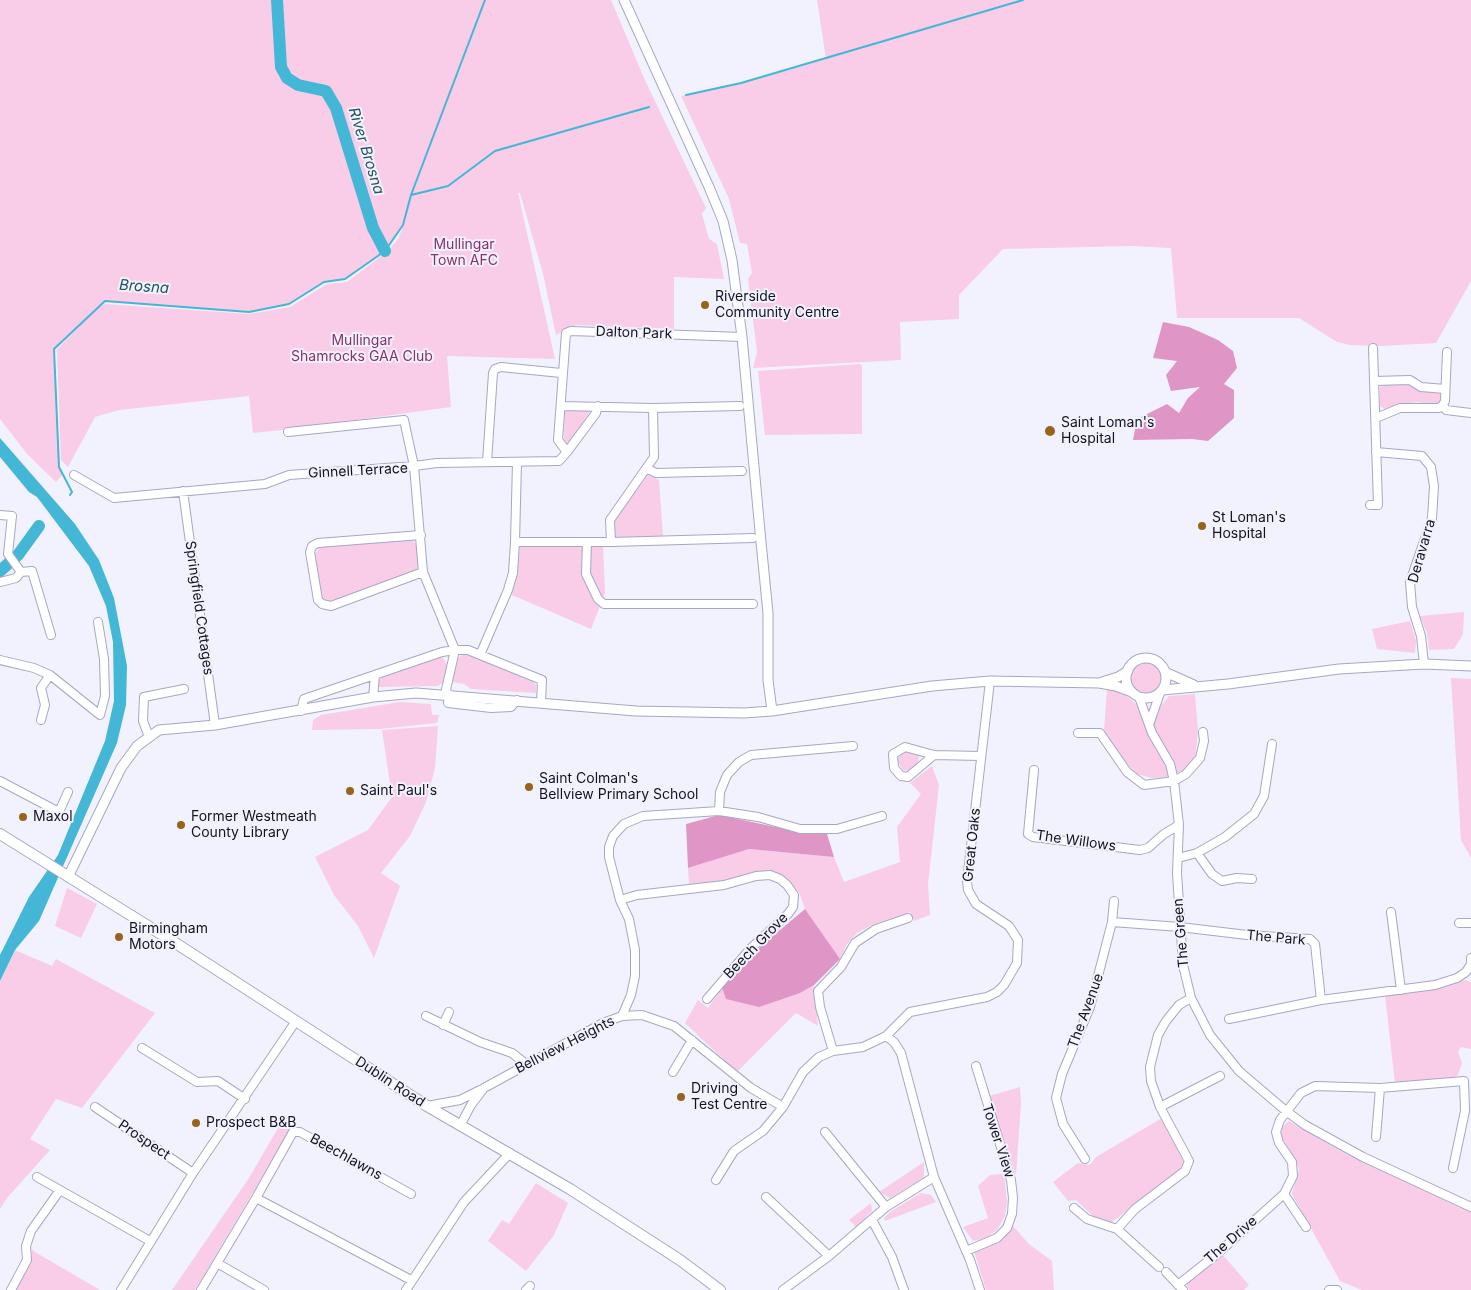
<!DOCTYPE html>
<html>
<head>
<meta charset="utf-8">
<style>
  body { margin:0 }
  canvas { display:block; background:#f1f2fe }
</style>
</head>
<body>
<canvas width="1471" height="1290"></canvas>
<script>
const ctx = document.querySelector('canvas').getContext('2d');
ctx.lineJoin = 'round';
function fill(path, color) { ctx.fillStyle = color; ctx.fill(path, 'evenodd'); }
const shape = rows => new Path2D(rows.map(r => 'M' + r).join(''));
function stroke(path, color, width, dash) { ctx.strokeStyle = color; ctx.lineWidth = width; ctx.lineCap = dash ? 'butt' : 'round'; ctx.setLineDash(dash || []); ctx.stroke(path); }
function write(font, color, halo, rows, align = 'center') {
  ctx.font = font + ' Inter,sans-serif'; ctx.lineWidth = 4; ctx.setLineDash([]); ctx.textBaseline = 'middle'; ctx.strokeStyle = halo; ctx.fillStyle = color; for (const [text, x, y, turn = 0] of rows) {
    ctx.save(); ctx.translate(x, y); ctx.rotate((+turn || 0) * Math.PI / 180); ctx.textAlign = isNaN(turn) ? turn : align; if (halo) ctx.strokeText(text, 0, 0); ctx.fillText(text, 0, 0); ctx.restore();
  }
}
fill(shape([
  [0,0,611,0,644,78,706,208,702,214,709,239,717,244,724,279,674,277,674,329,576,325,556,335,543,274,520,193,518,193,555,359,447,356,451,407,282,430,253,433,249,396,119,410,95,417,68,467,61,460,57,349,99,307,105,304,249,314,290,307,327,284,347,282,389,250,398,239,407,217,385,251,345,279,324,282,289,304,249,312,104,301,54,349,59,467,63,474,56,482,28,455,0,419],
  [817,0,1471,0,1471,281,1436,343,1382,346,1350,345,1337,342,1299,318,1177,318,1171,248,1132,246,1003,249,959,295,959,319,900,322,901,360,753,368,757,352,748,279,752,273,747,244,740,243,729,199,681,96,741,83,826,59],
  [860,364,862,366,862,434,765,435,758,371],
  [1409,383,1438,390,1442,393,1440,404,1436,405,1417,402,1385,409,1380,406,1380,387,1382,384],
  [565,405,593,406,569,445,564,441],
  [648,475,659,480,663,536,614,537,614,521],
  [410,538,416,544,419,567,413,572,329,602,322,599,315,554,321,546],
  [522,546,603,546,605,593,591,629,512,595,520,548],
  [1464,612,1463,634,1454,649,1429,650,1427,633,1420,616],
  [1410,621,1416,641,1415,653,1377,649,1372,629],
  [465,653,533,682,536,685,536,693,471,689,464,684,452,682,458,658],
  [441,656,448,665,445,682,437,686,378,687,379,680,385,675],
  '1129 679a17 17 0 1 1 34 0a17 17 0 1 1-34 0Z',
  [1451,678,1471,679,1471,858,1461,840],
  [1107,688,1125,694,1139,707,1152,729,1161,706,1169,696,1195,694,1198,731,1195,759,1184,770,1165,777,1152,778,1137,774,1120,757,1104,731],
  [400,702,431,704,432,715,439,715,437,723,379,729,312,730,313,720,321,715],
  [438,726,435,768,426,802,410,836,381,873,400,886,374,958,358,926,334,895,315,857,368,830,392,797,382,730],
  [902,751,917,753,919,756,918,762,910,771,903,770,897,761],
  [932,766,939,785,928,884,930,915,914,921,910,912,874,924,857,933,847,944,840,959,805,909,799,892,782,876,767,871,723,882,689,884,688,868,749,849,834,857,844,882,900,862,897,827,921,794,910,783],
  [67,888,97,904,81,938,55,926],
  [15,950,52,966,56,959,155,1013,82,1108,56,1099,30,1139,50,1150,7,1198,0,1209,0,981],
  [1465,980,1471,982,1471,1049,1461,1047,1458,1052,1462,1063,1458,1075,1453,1078,1395,1083,1385,996,1441,987],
  [814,985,818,1026,796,1013,737,1072,685,1023,698,1000,708,1008,722,988,726,999,800,993],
  [1020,1087,1021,1103,1016,1175,989,1096],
  [285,1116,294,1123,195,1290,172,1290,249,1178],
  [1162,1118,1184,1163,1179,1170,1112,1222,1095,1218,1076,1200,1068,1201,1053,1182,1078,1163,1090,1165,1096,1157],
  [1289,1121,1344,1153,1471,1211,1471,1290,1362,1290,1340,1281,1292,1194,1299,1169,1295,1158,1282,1138,1281,1128],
  [924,1162,924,1177,890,1198,879,1192],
  [1004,1174,1007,1201,1005,1216,997,1230,987,1238,973,1241,963,1227,988,1218,978,1186,990,1175],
  [536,1183,568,1203,554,1235,526,1271,488,1241,502,1220,509,1224],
  [921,1193,931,1195,936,1202,885,1221,884,1218,890,1212],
  [871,1203,872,1211,856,1227,849,1220],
  [1012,1225,1029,1244,1052,1261,1054,1290,986,1290,974,1251,1003,1239],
  [32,1249,35,1252,100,1290,15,1290,31,1259],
  [1222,1254,1249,1285,1244,1290,1189,1290,1186,1282]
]), '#f9cce8');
fill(shape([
  [1163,322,1189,327,1218,340,1233,351,1237,368,1224,384,1234,390,1234,418,1208,441,1192,439,1133,440,1137,419,1167,404,1179,413,1188,398,1200,387,1171,391,1166,375,1177,361,1153,358],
  [719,815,799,832,827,834,834,857,749,849,688,868,686,824],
  [805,909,840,959,814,985,800,993,759,1007,726,999,722,988,761,946]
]), '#e095c7');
fill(shape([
  [0,438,75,524,99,560,114,598,127,666,126,705,117,743,39,921,15,950,0,981,0,955,29,897,58,855,105,741,114,701,113,642,106,606,89,566,37,497,29,492,0,457]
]), '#43b7d5');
stroke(shape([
  [686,95,741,83,1023,0],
  [411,195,448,186,495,151,649,107],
  [70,495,72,492,59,467,54,349,105,301,249,312,289,304,324,282,345,279,385,251,403,225,411,195,485,0]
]), '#43b7d5', 2);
stroke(shape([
  [277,0,281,67,287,78,298,85,326,91,336,108,373,228,385,251],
  [0,571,18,555,39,526]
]), '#43b7d5', 12);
const minor = shape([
  [1374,381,1410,380,1421,387,1445,389],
  [1443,405,1445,401,1447,352],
  [561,406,653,408,740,406],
  [1376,418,1400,408,1439,408,1443,405,1446,410,1471,413],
  [288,432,404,420,414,466,437,463,559,461,567,452,558,440,566,333,571,331,742,337],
  [567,452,596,413,598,406],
  [1376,452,1422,456,1431,467,1434,486,1432,518,1410,582,1412,607,1421,636,1424,664],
  [487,462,493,373,495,369,501,367,561,373],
  [517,462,515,542,611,542,610,520,654,457,653,408],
  [648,469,656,473,742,471],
  [74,475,114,498,265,484,289,475,414,466,423,572,455,650,445,694],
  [183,491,215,725],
  [1370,505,1378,505,1373,348],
  [0,515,12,516,8,554,21,572,32,571,51,635],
  [421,535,318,543,312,546,310,552,318,600,322,604,331,606,423,572],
  [587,542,586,574,598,599,604,604,753,604],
  [611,542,753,538],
  [0,582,16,578,21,572],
  [480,655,508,590,513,573,515,542],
  [0,660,34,668,50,675,100,715,105,696,104,659,98,622],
  [449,694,448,703,491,708,511,707,517,700],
  [373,697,375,675],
  [1139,697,1152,733,1170,764,1174,781,1179,825,1177,873,1183,965,1191,998,1210,1035,1239,1071,1286,1111,1305,1125,1363,1157,1471,1207],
  [301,711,304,699,442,652,455,650,468,650,542,680,541,702],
  [41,720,45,705,41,688,50,675],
  [1150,722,1160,693],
  [1078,733,1100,733,1127,772,1144,785,1174,781,1186,774,1200,758,1204,741,1203,732],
  [149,737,143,721,144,697,184,689],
  [934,755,908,777,901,776,894,768,893,754,905,747,934,755,981,756],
  [1034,770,1028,834,1033,837,1140,850,1148,848,1164,834,1179,825],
  [0,781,59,812,68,792],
  [719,811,720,792,727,775,739,762,751,755,853,746],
  [1197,853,1212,874,1222,881,1237,878,1252,879],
  [1178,858,1197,853,1225,837,1254,814,1264,796,1272,744],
  [620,900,637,895,724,885,756,876,770,875,780,879,787,885,794,895,793,907,788,914,750,949,707,999],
  [1391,912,1401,990],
  [1112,922,1114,901],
  [1459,923,1471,923],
  [426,1016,480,1042,512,1053,526,1064],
  [622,1016,631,995,635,976,635,950,629,919,620,900,609,857,609,847,613,836,624,824,643,816,719,811,758,817,800,829,837,829,882,816],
  [1229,1019,1321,1000],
  [443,1025,449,1012],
  [886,1036,894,1042,901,1053,934,1177,970,1260,980,1290],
  [142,1048,197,1082,218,1081,245,1099],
  [833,1051,820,1007,818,991,841,967,855,943,876,929,908,918],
  [673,1072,692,1040],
  [427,1106,460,1100,480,1090],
  [95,1107,193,1173],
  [1160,1107,1220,1076],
  [461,1124,471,1105,484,1088,603,1023,622,1016,642,1015,674,1026,751,1088,783,1107,803,1072,819,1057,833,1051,863,1047,886,1036,910,1012,987,997,997,992,1004,985,1017,963,1018,940,1009,926,976,904,968,890,967,881,990,681],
  [825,1132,886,1207],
  [1376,1137,1380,1088],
  [1085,1159,1063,1124,1056,1098,1062,1074,1090,1007,1112,922,1180,927,1247,935,1310,939,1315,944,1321,1000,1435,985,1457,978,1466,972,1471,964,1471,958],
  [37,1177,60,1190],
  [716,1180,734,1151,763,1131,783,1107],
  [1284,1194,1306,1227],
  [766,1197,829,1256],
  [1074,1208,1087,1219,1117,1229,1135,1209,1185,1171,1189,1161,1160,1107,1151,1081,1150,1067,1158,1035,1166,1021,1179,1005,1191,998],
  [872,1220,892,1257,904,1290],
  [1117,1229,1159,1267],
  [966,1251,997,1238,1007,1228,1012,1214,1013,1198,1011,1180,976,1066],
  [217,1263,264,1290],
  [1166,1272,1183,1290],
  [411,1280,256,1198,293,1132,300,1132,411,1194],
  [1178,1285,1217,1254,1284,1194,1293,1176,1292,1162,1279,1143,1276,1132,1280,1120,1301,1093,1315,1086,1380,1088,1464,1081,1465,1111,1453,1168],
  [11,1290,27,1260,26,1246,31,1231,60,1190,150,1241],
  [121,1290,193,1173,296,1021],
  [201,1290,256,1198],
  [406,1290,464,1202,510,1153],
  [526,1290,530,1286],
  [783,1290,829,1256,886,1207,934,1177],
  [1329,1290,1337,1290]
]);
const tertiary = shape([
  [624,0,709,187,723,221,732,260,742,337,761,542,768,613,768,680,772,711],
  '1126 678a20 20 0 1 1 40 0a20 20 0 1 1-40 0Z',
  [1165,672,1194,685],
  [1102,682,1118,677,1128,671],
  [1162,690,1228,684,1339,669,1424,664,1471,666],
  [68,877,121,768,137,746,159,730,215,725,373,697,416,693,636,711,744,713,772,711,932,686,990,681,1099,683,1116,686,1132,692]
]);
const secondary = shape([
  [0,834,177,944,427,1106,570,1189,680,1260,720,1290]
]);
stroke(minor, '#a4a8c4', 10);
stroke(tertiary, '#a4a8c4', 11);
stroke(secondary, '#a4a8c4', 12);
stroke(minor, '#fff', 8);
stroke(tertiary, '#fff', 9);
stroke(secondary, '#fff', 10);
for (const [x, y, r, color] of [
  [705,305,5,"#986419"],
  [1050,431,6,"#986419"],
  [1202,526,5,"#986419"],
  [529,787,5,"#986419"],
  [350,791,5,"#986419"],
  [23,817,5,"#986419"],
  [181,825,5,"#986419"],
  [119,937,5,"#986419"],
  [681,1097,5,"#986419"],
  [196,1123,5,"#986419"]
]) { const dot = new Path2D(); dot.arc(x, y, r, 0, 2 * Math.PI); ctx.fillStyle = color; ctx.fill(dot); stroke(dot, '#f1f2fe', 2); }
write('14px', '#883170', '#f1f2fe', [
  ["Mullingar",464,245],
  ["Town AFC",464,261],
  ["Mullingar",362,341],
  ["Shamrocks GAA Club",362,357]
]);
write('14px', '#13141e', '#f1f2fe', [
  ["Riverside",715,297],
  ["Community Centre",715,313],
  ["Saint Loman's",1061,423],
  ["Hospital",1061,439],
  ["St Loman's",1212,518],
  ["Hospital",1212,534],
  ["Saint Colman's",539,779],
  ["Bellview Primary School",539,795],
  ["Saint Paul's",360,791],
  ["Maxol",33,817],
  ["Former Westmeath",191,817],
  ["County Library",191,833],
  ["Birmingham",129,929],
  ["Motors",129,945],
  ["Driving",691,1089],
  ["Test Centre",691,1105],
  ["Prospect B&B",206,1123]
], 'left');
write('14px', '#13141e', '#f1f2fe', [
  ["Dalton Park",634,333,2],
  ["Ginnell Terrace",358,471,-3],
  ["Deravarra",1422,551,-74],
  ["Springfield Cottages",199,608,82],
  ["The Willows",1076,841,8],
  ["Great Oaks",972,845,-84],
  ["The Green",1181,933,-95],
  ["The Park",1276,938,5],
  ["Beech Grove",756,946,-46],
  ["The Avenue",1086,1011,-70],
  ["Bellview Heights",565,1045,-27],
  ["Dublin Road",390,1082,33],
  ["Prospect",144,1140,34],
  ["Tower View",998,1141,72],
  ["Beechlawns",346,1157,29],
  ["The Drive",1231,1240,-41]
]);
write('italic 15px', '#245462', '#f1f2fe', [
  ["River Brosna",366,151,73],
  ["Brosna",144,287,4]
]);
</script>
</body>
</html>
